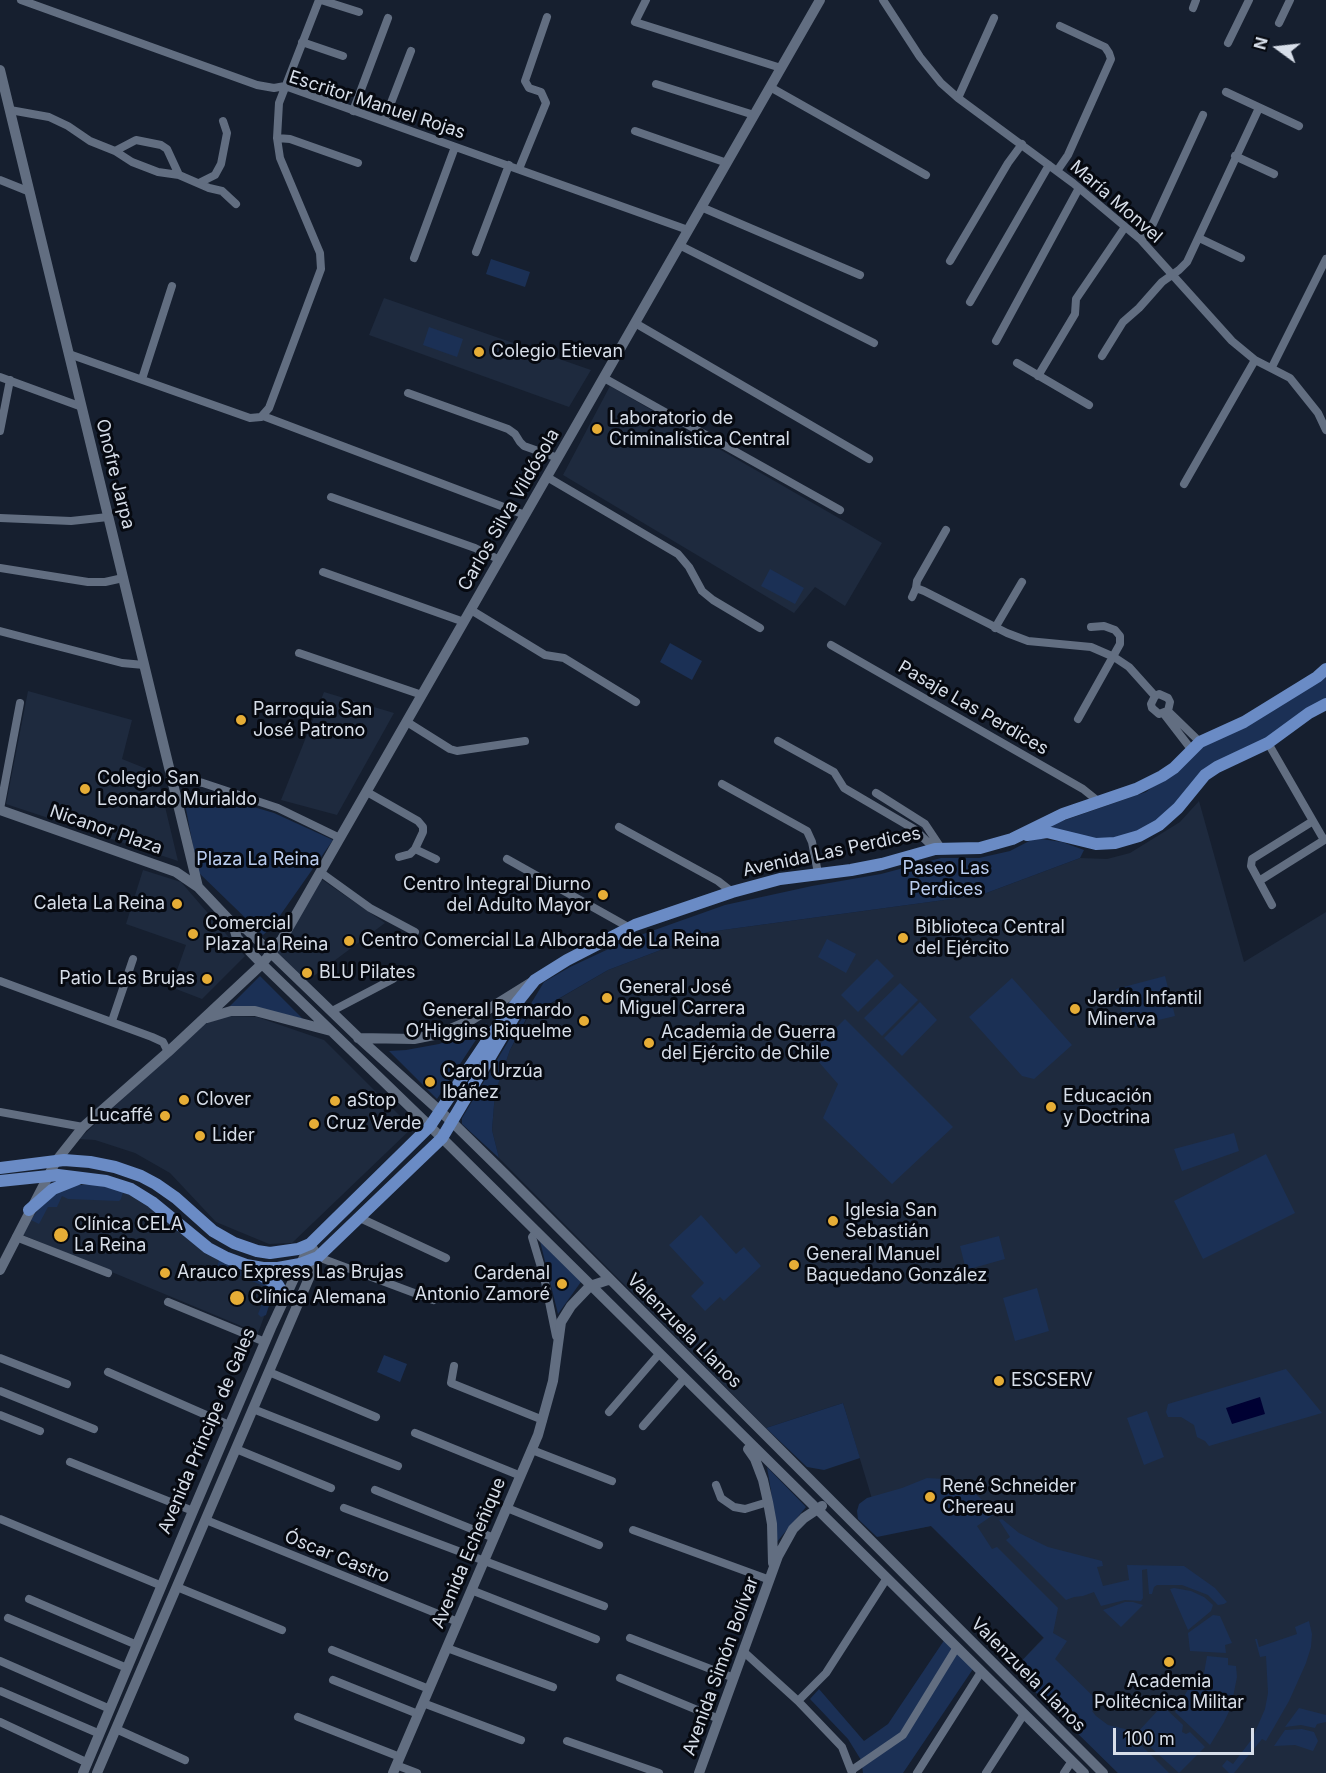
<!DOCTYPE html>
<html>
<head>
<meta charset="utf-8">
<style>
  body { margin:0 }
  #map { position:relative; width:1326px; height:1773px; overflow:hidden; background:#161f2f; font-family:Inter,sans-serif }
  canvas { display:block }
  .north { position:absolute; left:1248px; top:18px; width:60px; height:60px; -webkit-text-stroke:4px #060910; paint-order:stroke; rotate:285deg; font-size:16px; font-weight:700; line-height:24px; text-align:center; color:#d7dee9 }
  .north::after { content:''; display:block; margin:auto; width:21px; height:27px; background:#d7dee9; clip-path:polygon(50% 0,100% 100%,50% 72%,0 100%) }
  .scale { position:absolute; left:1113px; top:1728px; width:141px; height:27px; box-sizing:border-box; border:3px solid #d7dee9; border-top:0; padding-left:8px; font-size:18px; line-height:21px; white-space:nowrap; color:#d7dee9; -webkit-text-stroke:4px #060910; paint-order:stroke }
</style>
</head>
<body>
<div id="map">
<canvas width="1326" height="1773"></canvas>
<div class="north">N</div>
<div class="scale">100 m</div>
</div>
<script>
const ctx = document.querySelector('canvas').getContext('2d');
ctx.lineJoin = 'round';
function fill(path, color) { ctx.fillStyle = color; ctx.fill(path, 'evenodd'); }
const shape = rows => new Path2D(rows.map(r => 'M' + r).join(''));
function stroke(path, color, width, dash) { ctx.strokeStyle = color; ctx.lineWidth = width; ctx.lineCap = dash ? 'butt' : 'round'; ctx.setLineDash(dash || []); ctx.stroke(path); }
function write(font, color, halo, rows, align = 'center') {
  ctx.font = font + ' Inter,sans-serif'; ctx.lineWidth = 6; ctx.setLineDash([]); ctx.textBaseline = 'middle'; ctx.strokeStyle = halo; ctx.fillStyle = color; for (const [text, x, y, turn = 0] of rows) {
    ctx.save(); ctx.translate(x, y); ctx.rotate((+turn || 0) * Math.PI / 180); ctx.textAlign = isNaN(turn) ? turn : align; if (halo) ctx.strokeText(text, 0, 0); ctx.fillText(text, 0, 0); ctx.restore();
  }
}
fill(shape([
  [384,298,591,370,569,407,369,335],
  [610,386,882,543,845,606,815,587,794,613,563,475],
  [28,691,132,720,122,759,157,773,178,861,6,804],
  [324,692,394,713,337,815,281,800],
  [1199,801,1244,962,1326,912,1326,1773,1118,1773,1013,1670,1044,1637,931,1526,883,1535,843,1403,766,1428,499,1158,492,1130,495,1092,510,1050,528,1017,608,970,708,932,981,895,1080,858,1107,859,1130,853,1180,822],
  [143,870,181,882,245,956,202,999,171,987,186,945,126,924],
  [321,879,385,923,307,981,278,953],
  [229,1016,257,1017,324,1040,412,1128,292,1243,269,1244,216,1222,170,1173,135,1153,95,1140,79,1139,205,1023],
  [60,1190,119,1190,136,1198,159,1211,225,1263,275,1287,258,1333,23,1235,34,1214]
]), '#1e2a3e');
fill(shape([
  [491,259,530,272,525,287,486,274],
  [429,327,463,339,457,357,423,345],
  [770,569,804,588,795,604,761,586],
  [670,643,702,661,692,680,660,662],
  [1326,674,1326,702,1259,748,1217,765,1161,822,1112,841,1022,835,1146,792,1175,769,1193,752],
  [203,792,274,813,333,840,272,927,263,935,198,872,184,799],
  [1035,838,1062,842,1084,850,1080,858,981,895,708,932,608,970,527,1017,510,1050,495,1093,492,1130,499,1158,462,1124,462,1118,544,982,570,967,632,938,725,905,812,886,881,874,941,858,979,858,1010,851],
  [827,939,856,954,846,973,818,957],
  [877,959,894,976,858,1012,841,995],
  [260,976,303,1019,249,1006,229,1007],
  [1165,976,1175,1016,1126,1028,1116,989],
  [1012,978,1072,1045,1034,1079,1022,1076,969,1017],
  [900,983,918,1000,882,1036,864,1018],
  [920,1002,937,1020,902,1056,884,1038],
  [845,1019,953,1127,892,1184,823,1118,838,1084,811,1053],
  [487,1023,437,1099,389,1051,406,1050,439,1044,466,1034],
  [1234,1133,1239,1151,1182,1171,1174,1149],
  [1266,1154,1295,1213,1203,1259,1174,1201],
  [74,1185,96,1185,119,1190,123,1192,121,1199,119,1201,68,1199,62,1196,57,1207,48,1207,39,1224,31,1220,44,1202,60,1190],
  [701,1215,736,1254,744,1247,761,1266,724,1301,720,1297,705,1311,691,1296,704,1283,669,1245],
  [999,1236,1005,1259,966,1270,960,1246],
  [539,1237,583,1279,558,1314],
  [219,1260,275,1287,266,1315,261,1317,258,1314,268,1288,229,1271,226,1277,217,1273,216,1271],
  [1037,1288,1049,1331,1015,1341,1003,1298],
  [384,1355,407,1364,400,1382,377,1372],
  [1286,1369,1322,1413,1209,1446,1205,1441,1197,1437,1194,1425,1181,1417,1168,1417,1166,1412,1168,1404],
  [843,1403,860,1458,824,1470,807,1467,766,1428],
  [1147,1411,1164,1457,1144,1465,1127,1418],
  [767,1467,806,1507,776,1543,771,1491],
  [927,1478,961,1480,996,1513,977,1526,992,1549,997,1547,1058,1608,1053,1633,1067,1641,1055,1659,1100,1703,1092,1711,1096,1716,1108,1725,1125,1729,1169,1773,1118,1773,1013,1670,1044,1638,931,1526,877,1537,858,1519,857,1511,859,1504,867,1498,902,1488],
  [1002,1519,1019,1533,1048,1547,1102,1561,1103,1566,1097,1567,1103,1586,1129,1580,1127,1565,1184,1566,1215,1588,1227,1602,1224,1604,1218,1605,1208,1595,1182,1585,1157,1585,1154,1587,1152,1594,1149,1594,1147,1569,1142,1570,1143,1598,1141,1601,1125,1600,1101,1606,1094,1592,1083,1596,1074,1597,1066,1600,1006,1540,1010,1537,999,1520],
  [1174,1588,1191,1591,1204,1597,1213,1605,1211,1611,1188,1630,1170,1589],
  [1125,1602,1133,1602,1143,1605,1121,1627,1103,1610],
  [1213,1615,1220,1616,1232,1643,1225,1645,1226,1653,1190,1651,1188,1633],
  [1309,1621,1312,1634,1311,1647,1306,1663,1289,1701,1266,1741,1262,1739,1234,1773,1229,1773,1222,1766,1227,1760,1233,1764,1252,1739,1265,1709,1268,1693,1266,1656,1260,1657,1255,1639,1257,1639,1259,1647,1297,1634,1295,1627],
  [947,1636,975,1666,903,1773,863,1773,861,1760,848,1739,810,1699,819,1689,864,1741,888,1724],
  [1207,1656,1228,1658,1228,1665,1236,1666,1237,1677,1231,1707,1224,1722,1210,1745,1175,1712,1190,1686,1201,1691],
  [1161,1707,1165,1708,1183,1725,1182,1732,1186,1734,1190,1732,1205,1747,1179,1773,1136,1734],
  [1299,1708,1326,1715,1326,1722,1317,1724,1315,1728,1301,1725,1285,1727],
  [1302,1729,1314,1732,1318,1741,1313,1751,1295,1745,1274,1746,1285,1730]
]), '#1b3055');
fill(shape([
  [1260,1397,1265,1414,1232,1424,1226,1408]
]), '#000133');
stroke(shape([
  [21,0,257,85,274,88,285,86,688,230],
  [321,0,359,12],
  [646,0,635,22,781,68],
  [883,0,920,57,941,83,958,98,1073,183,1141,240,1232,341,1255,360,1290,378,1318,413,1326,430],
  [1193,8,1196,0],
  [1279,23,1290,0],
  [302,42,343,56],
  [1228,43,1249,0],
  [656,84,754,115],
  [770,87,926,175],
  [1226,92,1299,126],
  [958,98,994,18],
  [10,110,49,117,68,126,90,141,115,151,132,162,158,172,179,175,209,188,222,191,236,204],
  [353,111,388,18],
  [384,121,411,51],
  [635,131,727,163],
  [277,138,290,139,358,163],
  [115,151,136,140,161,145,167,149,179,175],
  [1235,156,1274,174],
  [519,169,546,103,541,92,529,88,525,81,547,17],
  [1057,171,1068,155,1111,59,1109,53,1105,47,1060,26],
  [0,180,30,192],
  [199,183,215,175,221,164,227,133,223,121],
  [701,207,860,275],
  [1199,238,1241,258],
  [1141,240,1150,230,1203,115],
  [679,245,874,343],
  [476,252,509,165],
  [414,258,455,147],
  [950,261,1008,163,1022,144],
  [970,302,1049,165],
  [635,323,869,459],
  [996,341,1079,188],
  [69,354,250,418,261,417,269,408,321,269,320,253,280,158,277,138,279,103,319,0],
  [1102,356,1123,322,1139,308,1162,282,1179,270,1187,262,1259,108],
  [1017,363,1089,405],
  [1272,367,1326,259],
  [1038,376,1075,314,1076,299,1125,227],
  [0,377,82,407],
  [604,378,840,510],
  [142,379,172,286],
  [408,393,508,429,515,434,520,442,524,446,558,458],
  [263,416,525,515],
  [0,431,10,380],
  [547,477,678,554,689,567,702,591,713,600,760,628],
  [1184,484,1255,360],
  [331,497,475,548,500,560],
  [0,518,71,521,108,517],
  [0,568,88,582,105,582,123,578],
  [323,572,464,622],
  [916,588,917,581,946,530],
  [912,597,916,588,924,591,1007,633,1028,641,1091,647,1114,657,1129,667,1155,696],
  [471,610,545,655,564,658,636,702],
  [995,628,1022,582],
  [0,631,122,663,144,665],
  [831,645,1083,789,1098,801],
  [299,653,422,695],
  [1155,696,1151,704,1152,708,1159,714,1167,711],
  [1155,696,1159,694,1168,698,1170,702,1168,711],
  [1168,711,1200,742],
  [1164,714,1191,749],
  [1078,719,1120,644,1120,636,1115,630,1104,626,1091,627],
  [407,722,450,749,457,751,525,741],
  [778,741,834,772,844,788,914,829,935,849],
  [1268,743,1324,840],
  [171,776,203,783,278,808,340,838],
  [722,784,807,831,812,842,818,873],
  [367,792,418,821,423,827,423,832,415,849,410,854,399,857],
  [876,793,925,824,941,848],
  [0,809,20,703],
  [619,827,718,881,732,892],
  [415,849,436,859],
  [507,859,630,928],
  [320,872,370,908,415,932],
  [1259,881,1326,839],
  [1272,905,1251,866,1252,859,1313,821],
  [0,981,152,1037,163,1042,168,1052],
  [332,1011,393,979],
  [112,1021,133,959],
  [0,1112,83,1127],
  [360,1218,446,1258],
  [536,1232,532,1237,544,1277,556,1336],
  [16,1237,108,1273],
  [318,1257,433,1300],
  [168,1302,265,1342],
  [0,1358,67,1384],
  [454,1366,451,1383,543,1420],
  [108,1372,229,1425],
  [269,1372,376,1417],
  [0,1391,94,1429],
  [253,1409,398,1466],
  [609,1412,659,1354],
  [0,1415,40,1431],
  [643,1426,684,1379],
  [415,1433,521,1476],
  [236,1449,331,1488],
  [532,1450,612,1481],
  [70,1462,193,1511],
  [716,1485,721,1498,734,1507,745,1509,768,1502],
  [375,1490,494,1538],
  [344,1508,604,1606],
  [507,1508,599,1545],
  [0,1519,162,1586],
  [206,1520,458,1622],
  [633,1530,770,1580],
  [177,1587,282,1630],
  [471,1590,596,1639],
  [29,1599,137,1645],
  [8,1618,127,1668],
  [630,1638,734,1678],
  [447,1648,553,1687],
  [332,1650,429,1689],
  [744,1652,798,1701,842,1747,852,1773],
  [0,1661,110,1709],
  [620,1678,719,1719],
  [333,1680,418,1714],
  [0,1691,100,1734],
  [798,1701,826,1673,887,1578],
  [423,1703,521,1740],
  [298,1717,400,1757],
  [0,1722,88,1763],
  [116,1729,185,1760],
  [567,1741,659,1773],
  [396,1765,417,1773],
  [852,1770,903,1735,957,1647],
  [917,1773,981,1672],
  [986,1773,1024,1714],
  [1064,1773,1072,1761]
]), '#626e81', 8);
stroke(shape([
  [0,70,198,887],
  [0,810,176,872,198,887,233,924,246,929,360,1039,452,1122,506,1175,1103,1773],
  [233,924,237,938,262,964,442,1138,1084,1773],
  [207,1018,231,1011,255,1011,331,1031],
  [358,1038,414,1039,439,1034,471,1020,532,982],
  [0,1270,56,1161,83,1127,168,1052,262,964,282,939,820,0],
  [748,1449,755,1459,763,1480,768,1502,772,1524,773,1563],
  [83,1773,193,1511,271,1328,310,1244],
  [97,1773,318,1257,310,1244],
  [393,1773,538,1435,553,1381,561,1322,571,1306,590,1286,608,1280],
  [699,1773,778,1556,793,1529,804,1518,822,1506]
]), '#626e81', 10);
stroke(shape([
  [1027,835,1047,832,1096,844,1115,843,1139,836,1159,825,1178,808,1205,775,1217,767,1268,743,1309,713,1326,704],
  [0,1168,64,1160,90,1162,115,1167,141,1176,156,1184,176,1198,213,1231,234,1243,257,1251,270,1253,298,1249,310,1244,430,1126,491,1035,535,980,567,960,635,925,732,892,780,879,851,870,882,864,935,849,980,848,1012,839,1063,814,1136,789,1162,776,1174,768,1200,742,1244,722,1317,677,1326,669],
  [0,1181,58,1175,106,1181,131,1189,152,1202,208,1248,227,1258,246,1265,263,1268,278,1268,300,1264,318,1257,442,1138,515,1015],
  [29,1210,53,1189,78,1179],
  [252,1270,278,1285,285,1297]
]), '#6a8bc5', 12);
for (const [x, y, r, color] of [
  [479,352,6,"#e6ad36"],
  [597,429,6,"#e6ad36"],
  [241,720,6,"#e6ad36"],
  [85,789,6,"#e6ad36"],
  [603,895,6,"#e6ad36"],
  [177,904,6,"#e6ad36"],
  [193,934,6,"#e6ad36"],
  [903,938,6,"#e6ad36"],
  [349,941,6,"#e6ad36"],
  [307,973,6,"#e6ad36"],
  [207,979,6,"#e6ad36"],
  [607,998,6,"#e6ad36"],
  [1075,1009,6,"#e6ad36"],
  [584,1021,6,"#e6ad36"],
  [649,1043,6,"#e6ad36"],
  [430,1082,6,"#e6ad36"],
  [184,1100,6,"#e6ad36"],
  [335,1101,6,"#e6ad36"],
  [1051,1107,6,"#e6ad36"],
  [165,1116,6,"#e6ad36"],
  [314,1124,6,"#e6ad36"],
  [200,1136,6,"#e6ad36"],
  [833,1221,6,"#e6ad36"],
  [61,1235,8,"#e6ad36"],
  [794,1265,6,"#e6ad36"],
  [165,1273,6,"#e6ad36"],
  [562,1284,6,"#e6ad36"],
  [237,1298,8,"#e6ad36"],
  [999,1381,6,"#e6ad36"],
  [930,1497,6,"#e6ad36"],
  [1169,1662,6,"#e6ad36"]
]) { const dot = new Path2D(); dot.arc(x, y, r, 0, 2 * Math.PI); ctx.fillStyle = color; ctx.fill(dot); stroke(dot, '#060910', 2); }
write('18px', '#d7dee9', '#060910', [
  ["Escritor Manuel Rojas",377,105,18],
  ["María Monvel",1116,202,41],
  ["Onofre Jarpa",115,474,76],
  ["Carlos Silva Vildósola",509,510,-60],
  ["Pasaje Las Perdices",973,708,30],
  ["Nicanor Plaza",106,830,19],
  ["Avenida Las Perdices",832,852,-12],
  ["Valenzuela Llanos",684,1331,45],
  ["Avenida Príncipe de Gales",207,1431,-67],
  ["Avenida Echeñique",469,1553,-67],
  ["Óscar Castro",337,1557,22],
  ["Avenida Simón Bolívar",721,1666,-70],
  ["Valenzuela Llanos",1028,1675,45]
]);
write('18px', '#d7dee9', '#060910', [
  ["Colegio Etievan",491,352],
  ["Laboratorio de",609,419],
  ["Criminalística Central",609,440],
  ["Parroquia San",253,710],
  ["José Patrono",253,731],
  ["Colegio San",97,779],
  ["Leonardo Murialdo",97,800],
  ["Centro Integral Diurno",591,885,"right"],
  ["del Adulto Mayor",591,906,"right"],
  ["Caleta La Reina",165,904,"right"],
  ["Comercial",205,924],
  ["Plaza La Reina",205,945],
  ["Biblioteca Central",915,928],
  ["del Ejército",915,949],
  ["Centro Comercial La Alborada de La Reina",361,941],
  ["BLU Pilates",319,973],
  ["Patio Las Brujas",195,979,"right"],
  ["General José",619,988],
  ["Miguel Carrera",619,1009],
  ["Jardín Infantil",1087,999],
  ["Minerva",1087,1020],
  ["General Bernardo",572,1011,"right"],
  ["O’Higgins Riquelme",572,1032,"right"],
  ["Academia de Guerra",661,1033],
  ["del Ejército de Chile",661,1054],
  ["Carol Urzúa",442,1072],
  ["Ibáñez",442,1093],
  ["Educación",1063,1097],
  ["y Doctrina",1063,1118],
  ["Clover",196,1100],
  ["aStop",347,1101],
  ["Lucaffé",153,1116,"right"],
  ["Cruz Verde",326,1124],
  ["Lider",212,1136],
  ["Iglesia San",845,1211],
  ["Sebastián",845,1232],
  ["Clínica CELA",74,1225],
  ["La Reina",74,1246],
  ["General Manuel",806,1255],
  ["Baquedano González",806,1276],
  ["Arauco Express Las Brujas",177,1273],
  ["Cardenal",550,1274,"right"],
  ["Antonio Zamoré",550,1295,"right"],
  ["Clínica Alemana",250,1298],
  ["ESCSERV",1011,1381],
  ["René Schneider",942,1487],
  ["Chereau",942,1508],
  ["Academia",1169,1682,"center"],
  ["Politécnica Militar",1169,1703,"center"]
], 'left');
write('18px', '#bacdef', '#060910', [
  ["Plaza La Reina",258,860],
  ["Paseo Las",946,869],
  ["Perdices",946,890]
]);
</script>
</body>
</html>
